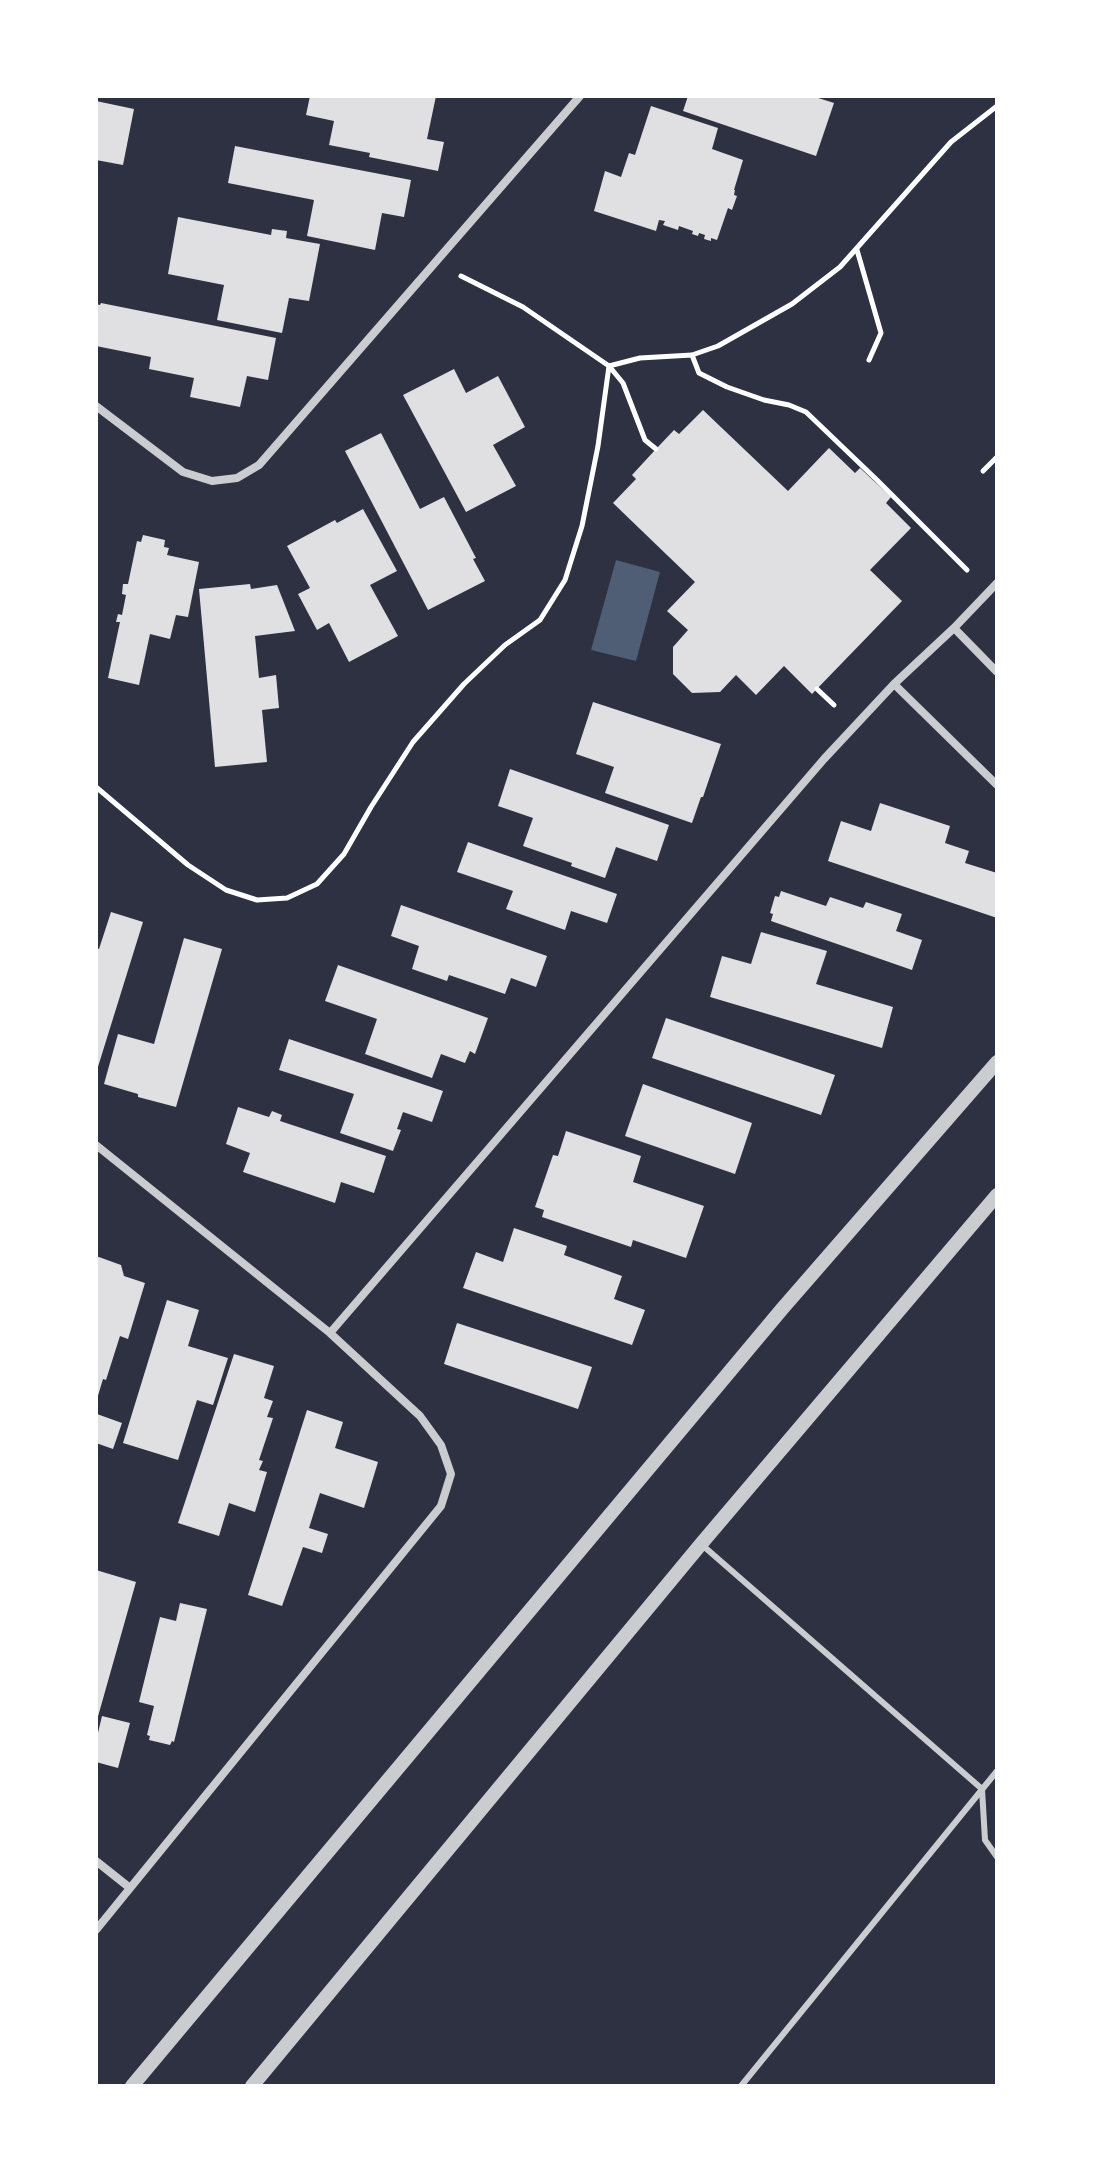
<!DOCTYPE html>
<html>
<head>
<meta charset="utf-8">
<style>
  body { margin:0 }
  #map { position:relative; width:1093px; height:2182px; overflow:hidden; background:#2d3142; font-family:"Zilla Slab",serif }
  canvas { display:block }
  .frame { position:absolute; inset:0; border:98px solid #fff; pointer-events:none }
</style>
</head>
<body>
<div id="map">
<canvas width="1093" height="2182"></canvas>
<div class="frame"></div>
</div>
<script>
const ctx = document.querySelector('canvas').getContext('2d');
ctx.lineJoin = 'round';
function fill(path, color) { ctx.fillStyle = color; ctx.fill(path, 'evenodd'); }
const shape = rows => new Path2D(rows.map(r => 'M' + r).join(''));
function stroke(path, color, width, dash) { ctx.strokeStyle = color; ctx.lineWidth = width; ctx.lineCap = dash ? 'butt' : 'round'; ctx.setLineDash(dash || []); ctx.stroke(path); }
fill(shape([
  [616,560,660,572,636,661,591,650]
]), '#4f5d75');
fill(shape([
  [310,96,436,96,427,139,444,142,438,171,369,157,370,153,329,145,334,121,306,115],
  [688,96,812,96,834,103,816,156,683,111],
  [96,101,134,109,123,165,96,160],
  [651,106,718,128,712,149,743,160,734,190,735,190,734,195,737,196,732,210,728,208,717,240,711,238,711,241,704,239,705,235,699,233,698,236,692,234,693,231,679,226,678,230,663,225,665,221,659,220,656,231,594,211,605,171,621,177,629,153,635,155],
  [235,146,411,180,404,217,382,213,375,250,307,236,314,200,228,183],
  [178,217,271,235,272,229,287,231,286,238,320,244,309,301,289,298,282,333,217,320,224,285,168,274],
  [101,303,276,338,268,380,247,376,240,407,190,397,194,378,149,369,151,357,96,346,96,304,100,305],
  [454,369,466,393,498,376,525,427,493,445,516,486,466,512,403,395],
  [703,410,788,491,829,448,855,473,860,468,891,497,886,503,911,528,870,570,902,601,812,694,784,666,756,695,736,675,720,692,692,693,673,674,673,647,688,630,667,611,695,582,613,503,636,479,632,475,656,449,674,430,679,434],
  [381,433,420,509,444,497,476,558,473,559,485,581,428,610,345,451],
  [363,509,397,571,370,585,398,636,349,662,329,623,317,630,298,594,310,588,287,546,335,520,337,523],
  [143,535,165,540,164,547,169,548,167,555,199,562,188,617,176,615,170,639,150,634,139,685,108,678,120,622,116,622,118,614,122,615,126,595,122,594,123,584,128,584,137,541,141,542],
  [250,584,251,589,277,585,295,631,255,636,259,678,276,675,279,708,262,710,267,762,215,767,199,589],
  [593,702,721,744,703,797,701,797,692,823,605,793,614,767,576,754],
  [510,769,669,825,657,861,616,847,605,878,571,866,572,863,523,846,533,818,498,806],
  [880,803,950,826,945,843,969,851,965,863,997,873,997,918,828,861,841,821,871,831],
  [468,842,617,894,607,923,571,911,565,930,506,909,513,891,457,872],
  [781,891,826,906,830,897,863,908,866,902,902,914,896,931,922,940,912,970,771,921,773,914,770,913,775,896,779,897],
  [401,905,547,956,536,987,511,978,505,994,449,975,447,981,412,969,419,946,391,936],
  [111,912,143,922,97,1070,96,948,99,949],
  [761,932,827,951,816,984,893,1007,882,1048,710,997,722,956,751,964],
  [184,938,222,949,176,1107,138,1097,138,1094,104,1084,118,1034,154,1044],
  [338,965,488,1018,475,1054,470,1051,465,1063,441,1054,432,1078,365,1054,377,1019,325,1001],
  [666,1018,835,1075,821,1115,652,1058],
  [289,1039,443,1091,432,1122,403,1112,397,1129,401,1130,393,1151,340,1133,354,1094,279,1070],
  [643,1084,752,1123,735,1174,625,1136],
  [238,1107,269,1117,272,1111,282,1115,280,1121,386,1156,374,1193,341,1182,335,1203,243,1172,250,1153,226,1144],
  [566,1131,641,1156,633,1182,704,1206,686,1258,633,1240,631,1247,542,1217,544,1210,535,1207,553,1155,558,1156],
  [514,1228,567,1246,564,1255,622,1276,614,1299,645,1310,632,1345,463,1288,476,1252,503,1262],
  [96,1256,121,1265,124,1276,145,1283,128,1339,120,1336,106,1380,103,1379,97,1399],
  [167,1300,199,1310,188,1346,228,1358,213,1405,197,1400,178,1460,123,1443],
  [457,1323,592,1367,578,1409,444,1364],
  [234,1354,274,1366,264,1398,273,1401,267,1417,273,1418,259,1460,263,1461,259,1470,267,1472,255,1512,229,1503,219,1536,178,1523],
  [307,1410,343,1422,335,1448,378,1462,364,1508,320,1493,309,1528,328,1534,322,1553,303,1547,282,1606,248,1595],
  [97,1414,122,1423,113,1449,96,1443],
  [96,1570,136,1582,97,1720,96,1720],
  [180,1603,207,1609,174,1742,172,1741,170,1745,149,1740,150,1736,147,1735,154,1706,139,1702,160,1617,176,1621],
  [102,1716,130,1723,118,1768,96,1762,96,1741]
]), '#e0e0e3');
stroke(shape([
  [857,250,881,333,869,360],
  [692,355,699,373,727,387,764,400,789,405,806,412,877,480,967,570],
  [656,449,645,440,623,383,609,366,640,358,692,355,718,346,792,304,840,267,951,142,997,106],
  [983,471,997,457],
  [817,689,834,705],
  [96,787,188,865,226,890,257,900,287,898,317,884,344,854,371,807,413,742,464,684,505,645,540,620,565,580,582,526,598,446,609,366,523,307,461,276]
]), '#fff', 5);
stroke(shape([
  [701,1544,982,1789,985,1840,997,1857],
  [741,2086,997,1771]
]), '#caccd0', 6);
stroke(shape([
  [96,406,183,472,212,481,237,478,259,465,580,96],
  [954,628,997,672],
  [894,684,997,785],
  [96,1145,330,1333,420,1416,441,1445,451,1474,441,1506,96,1930],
  [330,1333,824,759,894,684,954,628,997,583],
  [96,1861,130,1888]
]), '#caccd0', 8);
stroke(shape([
  [132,2086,782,1309,997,1062],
  [252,2086,701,1544,997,1195]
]), '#caccd0', 14);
</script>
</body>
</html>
